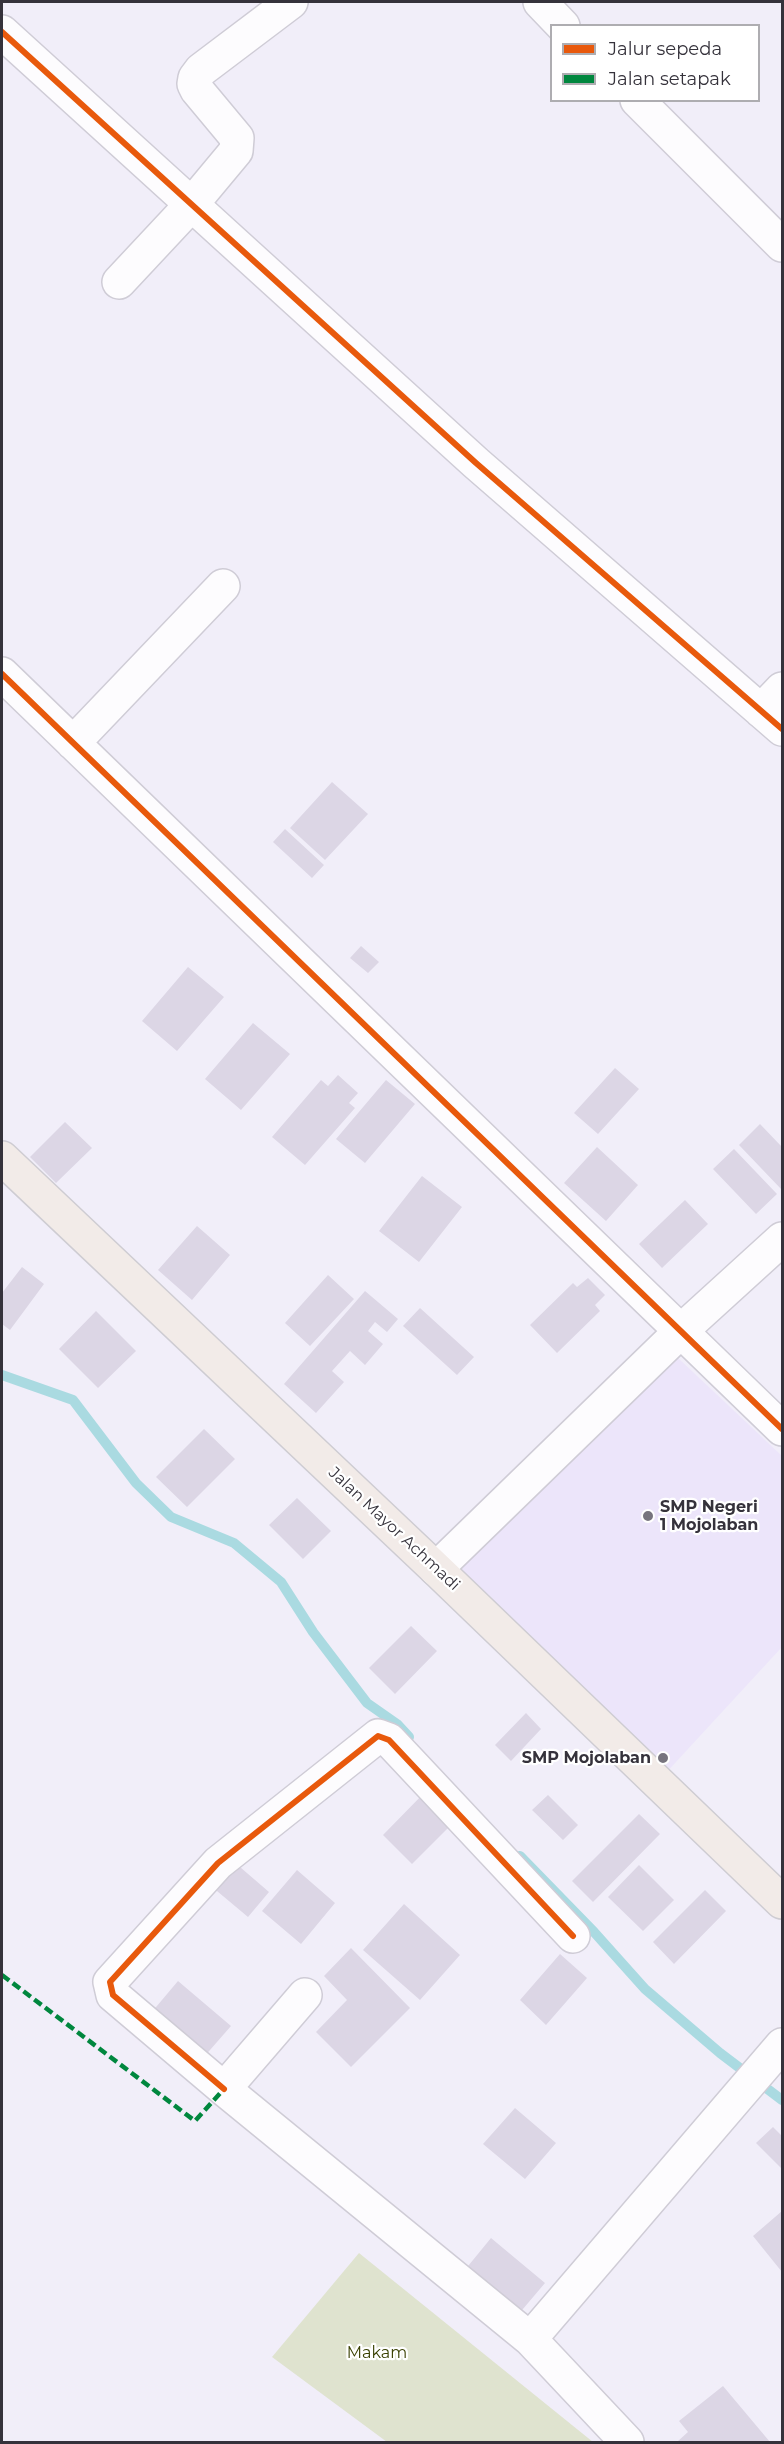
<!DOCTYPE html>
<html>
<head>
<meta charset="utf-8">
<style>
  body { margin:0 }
  #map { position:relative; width:784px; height:2444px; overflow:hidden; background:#f1eef9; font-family:Montserrat,sans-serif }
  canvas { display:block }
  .frame { position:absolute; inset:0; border:3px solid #35323b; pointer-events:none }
  .legend { position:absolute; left:550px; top:24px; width:210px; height:78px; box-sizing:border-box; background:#fff; border:2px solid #aeadb1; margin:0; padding:8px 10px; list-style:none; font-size:18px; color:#35323b }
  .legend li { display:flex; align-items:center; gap:12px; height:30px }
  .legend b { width:30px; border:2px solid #aeadb1 }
</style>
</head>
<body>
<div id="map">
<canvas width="784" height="2444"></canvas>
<div class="frame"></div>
<ul class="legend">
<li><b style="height:8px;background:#e8590c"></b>Jalur sepeda</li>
<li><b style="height:8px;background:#00873e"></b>Jalan setapak</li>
</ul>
</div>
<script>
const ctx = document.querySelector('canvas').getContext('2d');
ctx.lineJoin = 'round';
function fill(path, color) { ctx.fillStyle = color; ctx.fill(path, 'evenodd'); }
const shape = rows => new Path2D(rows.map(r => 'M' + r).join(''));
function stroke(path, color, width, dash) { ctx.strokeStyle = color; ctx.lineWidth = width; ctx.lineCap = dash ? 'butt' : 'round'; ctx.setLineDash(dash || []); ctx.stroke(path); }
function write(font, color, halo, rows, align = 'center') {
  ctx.font = font + ' Montserrat,sans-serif'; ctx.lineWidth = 4.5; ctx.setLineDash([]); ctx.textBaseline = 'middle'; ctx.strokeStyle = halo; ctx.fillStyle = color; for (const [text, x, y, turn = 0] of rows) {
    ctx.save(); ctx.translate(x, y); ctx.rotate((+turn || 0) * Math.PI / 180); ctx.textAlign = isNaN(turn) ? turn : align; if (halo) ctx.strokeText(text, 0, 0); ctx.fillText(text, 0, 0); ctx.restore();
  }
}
fill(shape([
  [677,1357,782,1456,782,1647,664,1775,453,1576]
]), '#ece5fa');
fill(shape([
  [359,2253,593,2442,387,2442,272,2357]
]), '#dfe3cf');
stroke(shape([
  [2,1375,73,1400,136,1483,171,1517,234,1543,281,1582,313,1632,367,1703,397,1724,409,1737],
  [520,1856,594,1932,645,1989,720,2053,782,2100]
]), '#aadae1', 10);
fill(shape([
  [332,782,368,814,325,860,290,828],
  [285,829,324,865,312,878,273,842],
  [361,946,379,962,368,973,350,958],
  [188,967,224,997,177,1051,142,1021],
  [253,1023,290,1054,241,1110,205,1079],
  [615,1068,639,1089,598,1134,574,1113],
  [338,1075,358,1093,349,1103,355,1108,305,1165,272,1137,321,1080,328,1086],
  [386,1080,415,1104,365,1163,336,1139],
  [65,1122,92,1148,56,1183,30,1157],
  [760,1124,782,1147,782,1190,739,1145],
  [597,1147,638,1185,606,1221,564,1183],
  [734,1149,777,1194,756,1214,713,1169],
  [422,1176,462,1207,419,1262,379,1231],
  [685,1200,708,1224,662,1268,639,1244],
  [197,1226,230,1255,192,1300,158,1270],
  [22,1267,44,1284,10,1330,2,1324,2,1293],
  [328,1275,354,1299,310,1346,285,1323],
  [588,1278,605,1295,595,1305,600,1311,557,1353,530,1325,573,1283,577,1287],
  [365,1291,398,1319,387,1332,375,1322,368,1331,383,1344,365,1365,350,1351,332,1371,344,1382,316,1413,284,1384],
  [420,1308,474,1357,457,1375,403,1326],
  [96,1311,136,1351,98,1388,59,1349],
  [204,1429,235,1459,187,1507,156,1477],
  [297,1498,331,1531,303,1559,269,1525],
  [411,1626,437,1651,395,1694,369,1668],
  [526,1713,541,1729,511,1761,495,1745],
  [426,1791,456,1820,412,1864,383,1835],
  [548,1795,578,1825,563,1840,532,1810],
  [639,1814,660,1834,593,1902,572,1881],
  [233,1861,269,1892,248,1917,211,1886],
  [639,1865,674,1900,643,1931,608,1897],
  [297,1870,335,1903,301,1944,262,1911],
  [705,1890,726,1911,674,1964,653,1942],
  [404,1904,460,1955,420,2000,363,1950],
  [351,1948,410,2008,351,2067,316,2032,347,2000,324,1976],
  [560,1954,587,1978,546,2025,520,2000],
  [178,1981,231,2026,203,2058,151,2013],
  [515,2108,556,2143,525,2179,483,2144],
  [773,2127,782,2136,782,2169,756,2143],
  [782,2211,782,2272,753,2236],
  [491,2238,545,2283,517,2316,464,2271],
  [723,2386,770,2442,680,2442,678,2441,688,2432,679,2421]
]), '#dcd6e5');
const minor = shape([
  [540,2,563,26],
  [2,32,476,463,782,729],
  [637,100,782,245],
  [119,282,191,205,236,151,237,138,197,90,194,84,195,78,201,70,291,2],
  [2,674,782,1429],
  [761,711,782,689],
  [73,743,223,586],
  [436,1569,682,1330,782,1239],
  [305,1995,224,2089,530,2339,627,2442],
  [224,2089,113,1995,110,1982,218,1863,378,1736,389,1740,573,1936],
  [530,2339,782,2045]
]);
const major = shape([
  [2,1158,436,1569,782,1902]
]);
stroke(minor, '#cfccd6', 36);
stroke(major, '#ceccd2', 36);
stroke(minor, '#fdfcfe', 33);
stroke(major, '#f2ebe8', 33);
stroke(shape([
  [2,1975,195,2121,224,2089]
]), '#00873e', 4.5, [9, 4.5]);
stroke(shape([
  [2,32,476,463,782,729],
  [2,674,782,1429],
  [224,2089,113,1995,110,1982,218,1863,378,1736,389,1740,573,1936]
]), '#e8590c', 6);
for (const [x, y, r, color] of [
  [648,1516,6,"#77747e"],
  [663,1758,6,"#77747e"]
]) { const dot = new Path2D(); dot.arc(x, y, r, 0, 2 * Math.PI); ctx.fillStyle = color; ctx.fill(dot); stroke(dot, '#fff', 2); }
write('bold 16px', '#35323b', '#fff', [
  ["SMP Negeri",660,1507],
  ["1 Mojolaban",660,1525],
  ["SMP Mojolaban",651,1758,"right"]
], 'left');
write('16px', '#35323b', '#fff', [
  ["Jalan Mayor Achmadi",394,1529,43]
]);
write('16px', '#394001', '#fff', [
  ["Makam",377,2353]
]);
</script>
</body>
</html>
